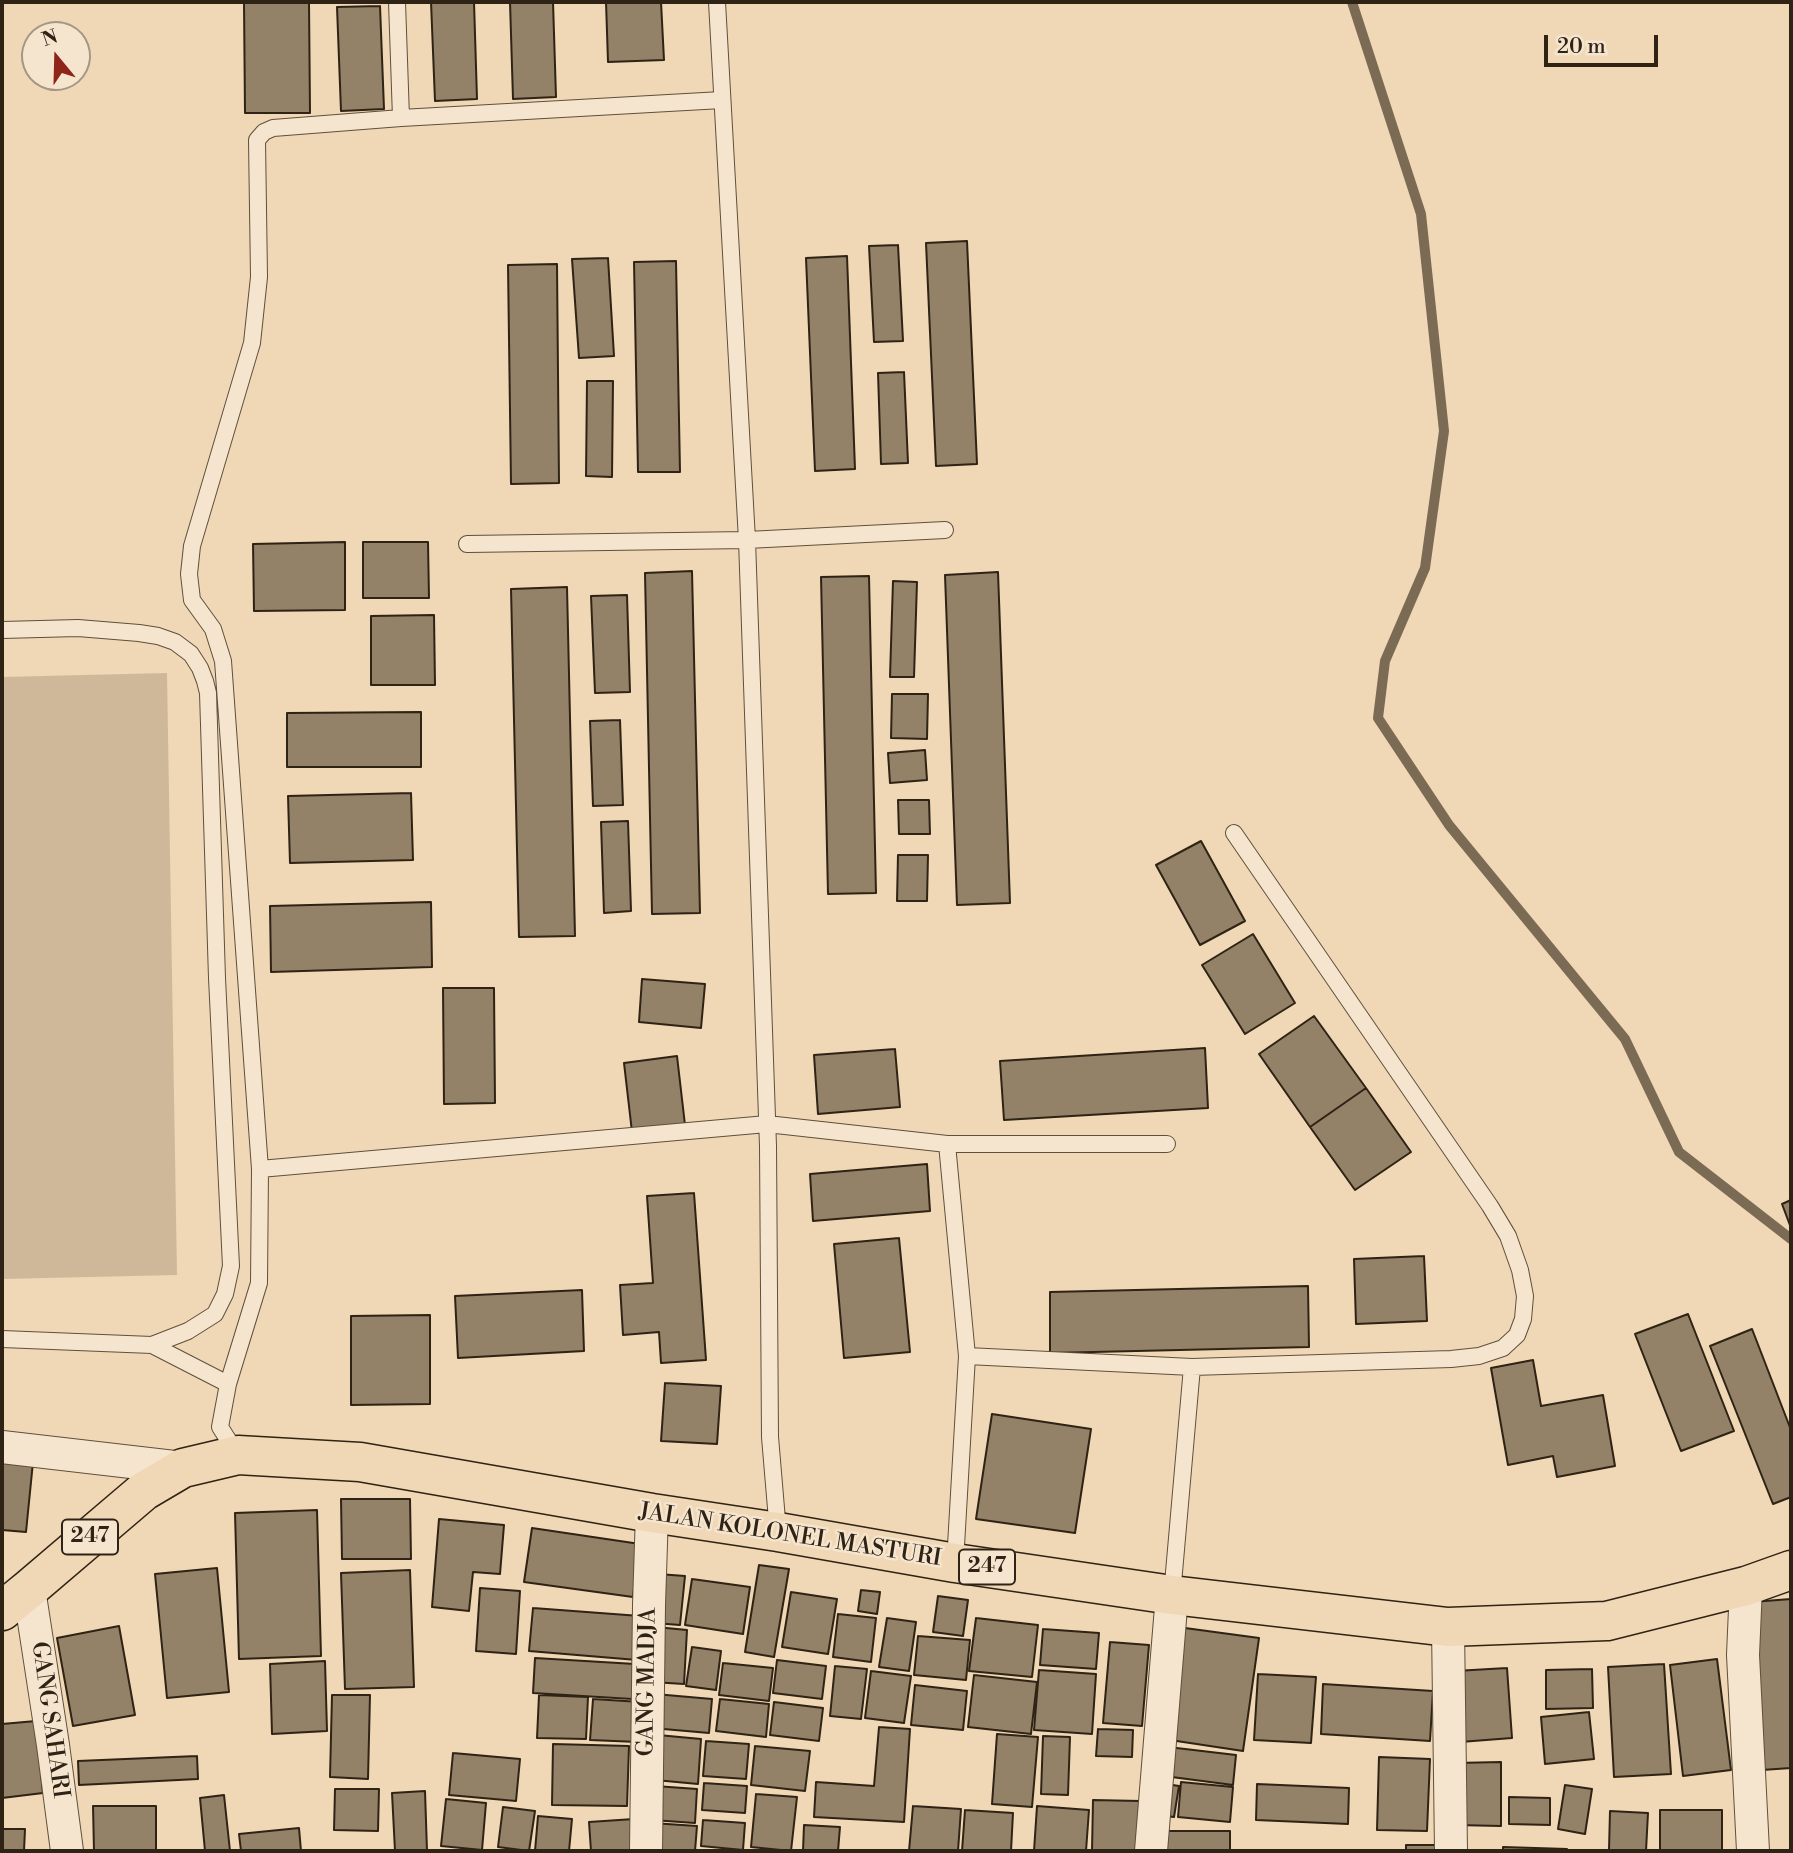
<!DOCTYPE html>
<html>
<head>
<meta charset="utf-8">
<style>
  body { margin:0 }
  #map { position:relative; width:1793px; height:1853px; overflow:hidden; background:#f0d7b5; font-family:"Libre Bodoni",serif }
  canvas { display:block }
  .frame { position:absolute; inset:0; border:4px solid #2e2314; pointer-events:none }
  .north { position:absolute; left:21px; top:21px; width:70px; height:70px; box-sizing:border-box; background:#f5e5cf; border:2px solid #a59784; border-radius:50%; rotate:341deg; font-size:19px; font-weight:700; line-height:28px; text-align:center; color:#2e2314 }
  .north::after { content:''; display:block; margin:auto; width:24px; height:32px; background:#8f2418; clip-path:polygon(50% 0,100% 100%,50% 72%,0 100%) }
  .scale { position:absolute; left:1544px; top:35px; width:114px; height:32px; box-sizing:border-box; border:4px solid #2e2314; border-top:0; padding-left:9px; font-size:21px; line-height:24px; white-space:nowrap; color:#2e2314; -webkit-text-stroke:5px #f5e5cf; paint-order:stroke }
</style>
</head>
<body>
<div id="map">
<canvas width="1793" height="1853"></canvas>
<div class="frame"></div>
<div class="north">N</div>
<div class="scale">20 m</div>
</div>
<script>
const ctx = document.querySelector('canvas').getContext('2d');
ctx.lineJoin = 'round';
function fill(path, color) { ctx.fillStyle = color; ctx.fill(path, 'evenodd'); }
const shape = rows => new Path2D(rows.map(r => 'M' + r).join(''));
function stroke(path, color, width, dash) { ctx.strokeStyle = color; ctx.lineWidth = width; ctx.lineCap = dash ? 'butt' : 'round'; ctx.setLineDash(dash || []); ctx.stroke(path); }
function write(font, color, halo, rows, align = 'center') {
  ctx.font = font + ' "Libre Bodoni",serif'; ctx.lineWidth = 5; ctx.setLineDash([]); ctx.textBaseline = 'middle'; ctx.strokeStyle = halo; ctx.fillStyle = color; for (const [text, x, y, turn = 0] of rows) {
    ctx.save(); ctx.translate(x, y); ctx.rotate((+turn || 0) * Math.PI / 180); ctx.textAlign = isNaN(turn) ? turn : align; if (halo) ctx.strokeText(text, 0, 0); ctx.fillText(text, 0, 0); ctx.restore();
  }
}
fill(shape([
  [167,673,177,1275,2,1279,2,677]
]), '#cfb89a');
stroke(shape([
  [1352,2,1421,214,1444,431,1425,568,1385,661,1378,718,1449,825,1625,1039,1679,1152,1791,1239]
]), '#7b6a54', 10);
const building = shape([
  [244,2,309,2,310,113,245,113,244,2],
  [431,2,474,2,477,99,435,101,431,2],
  [510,2,553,2,556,97,513,99,510,2],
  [606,2,661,2,664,60,608,62,606,2],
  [380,6,384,109,341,111,337,7,380,6],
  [967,241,977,464,936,466,926,243,967,241],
  [898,245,903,341,874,342,869,246,898,245],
  [847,256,855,469,815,471,806,258,847,256],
  [608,258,614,356,579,358,572,259,608,258],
  [676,261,680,472,638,472,634,262,676,261],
  [557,264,559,483,511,484,508,265,557,264],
  [904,372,908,463,881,464,878,373,904,372],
  [587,381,613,381,612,477,586,476,587,381],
  [345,542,345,610,254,611,253,544,345,542],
  [363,542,428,542,429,598,363,598,363,542],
  [692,571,700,913,652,914,645,573,692,571],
  [998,572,1010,903,957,905,945,575,998,572],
  [869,576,876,893,828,894,821,577,869,576],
  [893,581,917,582,914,677,890,677,893,581],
  [567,587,575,936,519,937,511,589,567,587],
  [627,595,630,692,595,693,591,596,627,595],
  [434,615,435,685,371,685,371,616,434,615],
  [892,694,928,694,927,739,891,738,892,694],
  [421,712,421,767,287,767,287,713,421,712],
  [620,720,623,805,593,806,590,721,620,720],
  [925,750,927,780,890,783,888,753,925,750],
  [411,793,413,860,290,863,288,796,411,793],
  [898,800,929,800,930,834,899,834,898,800],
  [628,821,631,911,604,913,601,822,628,821],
  [1201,841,1245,921,1200,945,1156,865,1201,841],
  [898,855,928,855,927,901,897,901,898,855],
  [431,902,432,967,271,972,270,906,431,902],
  [1253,934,1295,1003,1245,1034,1202,965,1253,934],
  [642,979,705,984,701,1028,639,1022,642,979],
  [443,988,494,988,495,1103,444,1104,443,988],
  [1314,1016,1366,1088,1310,1127,1259,1054,1314,1016],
  [1205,1048,1208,1108,1004,1120,1000,1061,1205,1048],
  [895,1049,900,1107,818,1114,814,1055,895,1049],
  [677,1056,685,1125,632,1132,624,1063,677,1056],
  [1366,1088,1411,1152,1355,1190,1310,1127,1366,1088],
  [927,1164,930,1211,813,1221,810,1174,927,1164],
  [694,1193,706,1360,661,1363,659,1332,623,1335,620,1285,653,1283,647,1196,694,1193],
  [1791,1200,1791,1228,1782,1204,1791,1200],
  [899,1238,910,1352,844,1358,834,1244,899,1238],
  [1424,1256,1427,1321,1356,1324,1354,1259,1424,1256],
  [1308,1286,1309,1347,1050,1353,1050,1292,1308,1286],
  [582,1290,584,1351,458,1358,455,1296,582,1290],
  [1688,1314,1734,1431,1681,1451,1635,1334,1688,1314],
  [430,1315,430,1404,351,1405,351,1316,430,1315],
  [1752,1329,1791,1430,1791,1497,1773,1504,1710,1346,1752,1329],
  [1533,1360,1541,1406,1603,1395,1615,1466,1557,1477,1553,1456,1508,1465,1491,1368,1533,1360],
  [665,1383,721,1386,717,1444,661,1441,665,1383],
  [992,1414,1091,1429,1075,1533,976,1519,992,1414],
  [2,1459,33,1462,26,1532,2,1530,2,1459],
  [341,1499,410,1499,411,1559,342,1559,341,1499],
  [317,1510,321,1656,239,1659,235,1513,317,1510],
  [439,1519,504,1525,500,1574,473,1572,469,1611,432,1607,439,1519],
  [532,1528,640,1544,633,1597,524,1582,532,1528],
  [759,1565,789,1569,774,1657,745,1652,759,1565],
  [217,1568,229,1692,167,1698,155,1574,217,1568],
  [410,1570,414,1687,345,1689,341,1573,410,1570],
  [658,1574,685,1576,680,1625,654,1623,658,1574],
  [692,1579,750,1587,743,1634,685,1625,692,1579],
  [480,1588,520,1591,516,1654,476,1651,480,1588],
  [861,1590,880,1592,877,1614,858,1611,861,1590],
  [791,1592,837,1599,828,1654,782,1647,791,1592],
  [938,1596,968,1600,963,1636,933,1632,938,1596],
  [1791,1599,1791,1768,1762,1770,1752,1602,1791,1599],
  [533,1608,640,1616,637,1660,529,1651,533,1608],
  [838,1614,876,1618,871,1662,833,1657,838,1614],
  [887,1618,916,1622,909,1671,879,1667,887,1618],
  [976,1618,1038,1625,1032,1677,969,1671,976,1618],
  [119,1626,135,1715,73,1726,57,1638,119,1626],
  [656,1627,687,1630,684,1684,652,1682,656,1627],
  [1185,1628,1259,1638,1243,1751,1170,1740,1185,1628],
  [1043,1629,1099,1633,1096,1669,1040,1665,1043,1629],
  [918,1636,970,1640,966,1680,914,1675,918,1636],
  [1110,1642,1149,1645,1142,1726,1103,1723,1110,1642],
  [692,1647,721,1651,716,1690,686,1686,692,1647],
  [535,1658,635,1664,632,1699,533,1693,535,1658],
  [1717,1659,1731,1770,1683,1776,1670,1665,1717,1659],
  [777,1660,826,1666,822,1699,773,1693,777,1660],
  [325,1661,327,1731,272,1734,270,1664,325,1661],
  [723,1663,773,1668,769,1701,719,1695,723,1663],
  [1664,1664,1671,1774,1614,1777,1608,1667,1664,1664],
  [835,1666,867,1669,861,1719,830,1716,835,1666],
  [1507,1668,1512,1738,1460,1742,1455,1671,1507,1668],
  [1592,1669,1593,1708,1546,1709,1546,1670,1592,1669],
  [1039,1670,1096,1674,1092,1734,1034,1730,1039,1670],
  [871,1671,911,1676,904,1723,865,1718,871,1671],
  [1258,1674,1316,1677,1311,1743,1254,1740,1258,1674],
  [974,1675,1037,1682,1031,1734,968,1727,974,1675],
  [1323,1684,1433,1691,1430,1741,1321,1734,1323,1684],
  [915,1685,967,1691,963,1730,911,1725,915,1685],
  [655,1694,712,1699,709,1733,652,1728,655,1694],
  [332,1695,370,1695,368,1779,330,1777,332,1695],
  [539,1695,588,1697,586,1739,537,1738,539,1695],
  [593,1699,641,1702,638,1742,590,1740,593,1699],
  [720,1699,769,1704,766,1737,716,1731,720,1699],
  [774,1702,823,1708,819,1741,770,1735,774,1702],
  [1589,1712,1594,1759,1545,1764,1541,1717,1589,1712],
  [36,1721,43,1793,2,1798,2,1724,36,1721],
  [879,1727,910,1729,904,1822,814,1817,816,1782,874,1786,879,1727],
  [1098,1729,1133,1730,1132,1757,1096,1756,1098,1729],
  [997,1734,1038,1737,1032,1807,992,1804,997,1734],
  [658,1735,701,1739,698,1784,655,1780,658,1735],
  [1043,1736,1070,1737,1068,1795,1041,1794,1043,1736],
  [706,1741,749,1744,746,1779,703,1776,706,1741],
  [553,1744,629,1746,627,1806,552,1805,553,1744],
  [755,1746,810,1751,805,1791,751,1785,755,1746],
  [1168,1747,1236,1755,1233,1785,1164,1776,1168,1747],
  [453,1753,520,1759,516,1801,449,1795,453,1753],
  [197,1756,198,1779,79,1785,78,1761,197,1756],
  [1379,1757,1430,1759,1427,1831,1377,1830,1379,1757],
  [1501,1762,1501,1826,1456,1825,1456,1763,1501,1762],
  [1181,1782,1233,1787,1230,1822,1178,1817,1181,1782],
  [704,1783,747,1786,745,1813,702,1810,704,1783],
  [1160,1783,1179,1786,1174,1817,1156,1815,1160,1783],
  [1257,1784,1349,1788,1348,1824,1256,1820,1257,1784],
  [1565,1785,1592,1789,1585,1834,1558,1829,1565,1785],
  [655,1786,697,1789,695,1823,652,1820,655,1786],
  [335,1789,379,1789,378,1831,334,1830,335,1789],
  [425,1791,427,1851,395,1851,392,1793,425,1791],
  [756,1794,797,1797,791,1851,751,1847,756,1794],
  [224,1795,230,1851,205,1851,200,1798,224,1795],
  [1509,1797,1550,1798,1550,1825,1509,1824,1509,1797],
  [446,1799,486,1803,482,1850,441,1846,446,1799],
  [1093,1800,1140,1801,1138,1851,1092,1851,1093,1800],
  [93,1806,156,1806,156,1851,94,1851,93,1806],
  [913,1806,961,1809,958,1851,909,1851,913,1806],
  [1037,1806,1089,1810,1086,1851,1034,1851,1037,1806],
  [503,1807,535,1811,529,1851,498,1847,503,1807],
  [965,1810,1013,1813,1011,1851,962,1851,965,1810],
  [1660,1810,1722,1810,1722,1851,1660,1851,1660,1810],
  [1610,1811,1648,1813,1646,1851,1609,1850,1610,1811],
  [538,1816,572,1819,569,1851,535,1851,538,1816],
  [634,1819,636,1851,591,1851,589,1822,634,1819],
  [703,1820,745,1823,743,1850,701,1846,703,1820],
  [652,1823,697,1826,695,1851,650,1851,652,1823],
  [804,1825,840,1827,838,1851,803,1851,804,1825],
  [299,1828,301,1851,241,1851,239,1834,299,1828],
  [2,1829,25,1829,24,1851,2,1851,2,1829],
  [1167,1831,1230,1831,1230,1851,1167,1851,1167,1831],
  [1406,1845,1440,1845,1440,1851,1406,1851,1406,1845],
  [1503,1847,1567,1849,1567,1851,1503,1851,1503,1847]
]);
fill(building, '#938168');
stroke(building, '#2e2314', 2);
const lane = shape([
  [397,2,401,118],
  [717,2,747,540,768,1146,770,1437,778,1532],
  [467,544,747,540,945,530],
  [2,630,78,628,139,633,158,636,175,642,191,654,200,668,205,681,208,693,217,978,231,1266,225,1294,215,1314,188,1331,152,1345,2,1339],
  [947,1144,967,1356,955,1563],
  [260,1169,767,1124,947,1144,1167,1144],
  [152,1345,228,1384],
  [967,1356,1192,1367,1451,1359,1479,1356,1503,1348,1517,1335,1523,1319,1525,1296,1520,1270,1508,1236,1490,1206,1234,833],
  [237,1454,220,1427,228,1384,259,1283,260,1169,223,661,213,629,192,600,189,574,192,546,252,343,259,277,257,140,264,132,273,128,401,118,722,100],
  [1172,1595,1192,1367]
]);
const street = shape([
  [2,1447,183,1468],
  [1746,1586,1743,1655,1753,1851],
  [29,1589,53,1745,67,1851],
  [1448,1627,1451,1851],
  [646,1851,649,1605,652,1513],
  [1151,1851,1172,1595]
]);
const primary = shape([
  [2,1611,29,1589,144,1491,183,1468,238,1455,360,1462,652,1513,778,1532,955,1563,1172,1595,1448,1627,1607,1621,1746,1586,1791,1570]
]);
stroke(lane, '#5e503c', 18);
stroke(street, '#5e503c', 34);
stroke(primary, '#2e2314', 41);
stroke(lane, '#f5e5cf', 16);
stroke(street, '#f5e5cf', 32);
stroke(primary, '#f0d7b5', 38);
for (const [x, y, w] of [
  [90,1537,56],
  [987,1567,56]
]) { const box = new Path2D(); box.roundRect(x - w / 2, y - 17.5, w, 35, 5); ctx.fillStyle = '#f5e5cf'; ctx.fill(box); stroke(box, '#2e2314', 2); }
write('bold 21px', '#2e2314', null, [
  ["247",90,1537],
  ["247",987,1567]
]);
write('23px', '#2e2314', '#f5e5cf', [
  ["JALAN KOLONEL MASTURI",790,1536,9],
  ["GANG MADJA",648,1682,-89],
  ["GANG SAHARI",49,1720,82]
]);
</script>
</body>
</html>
